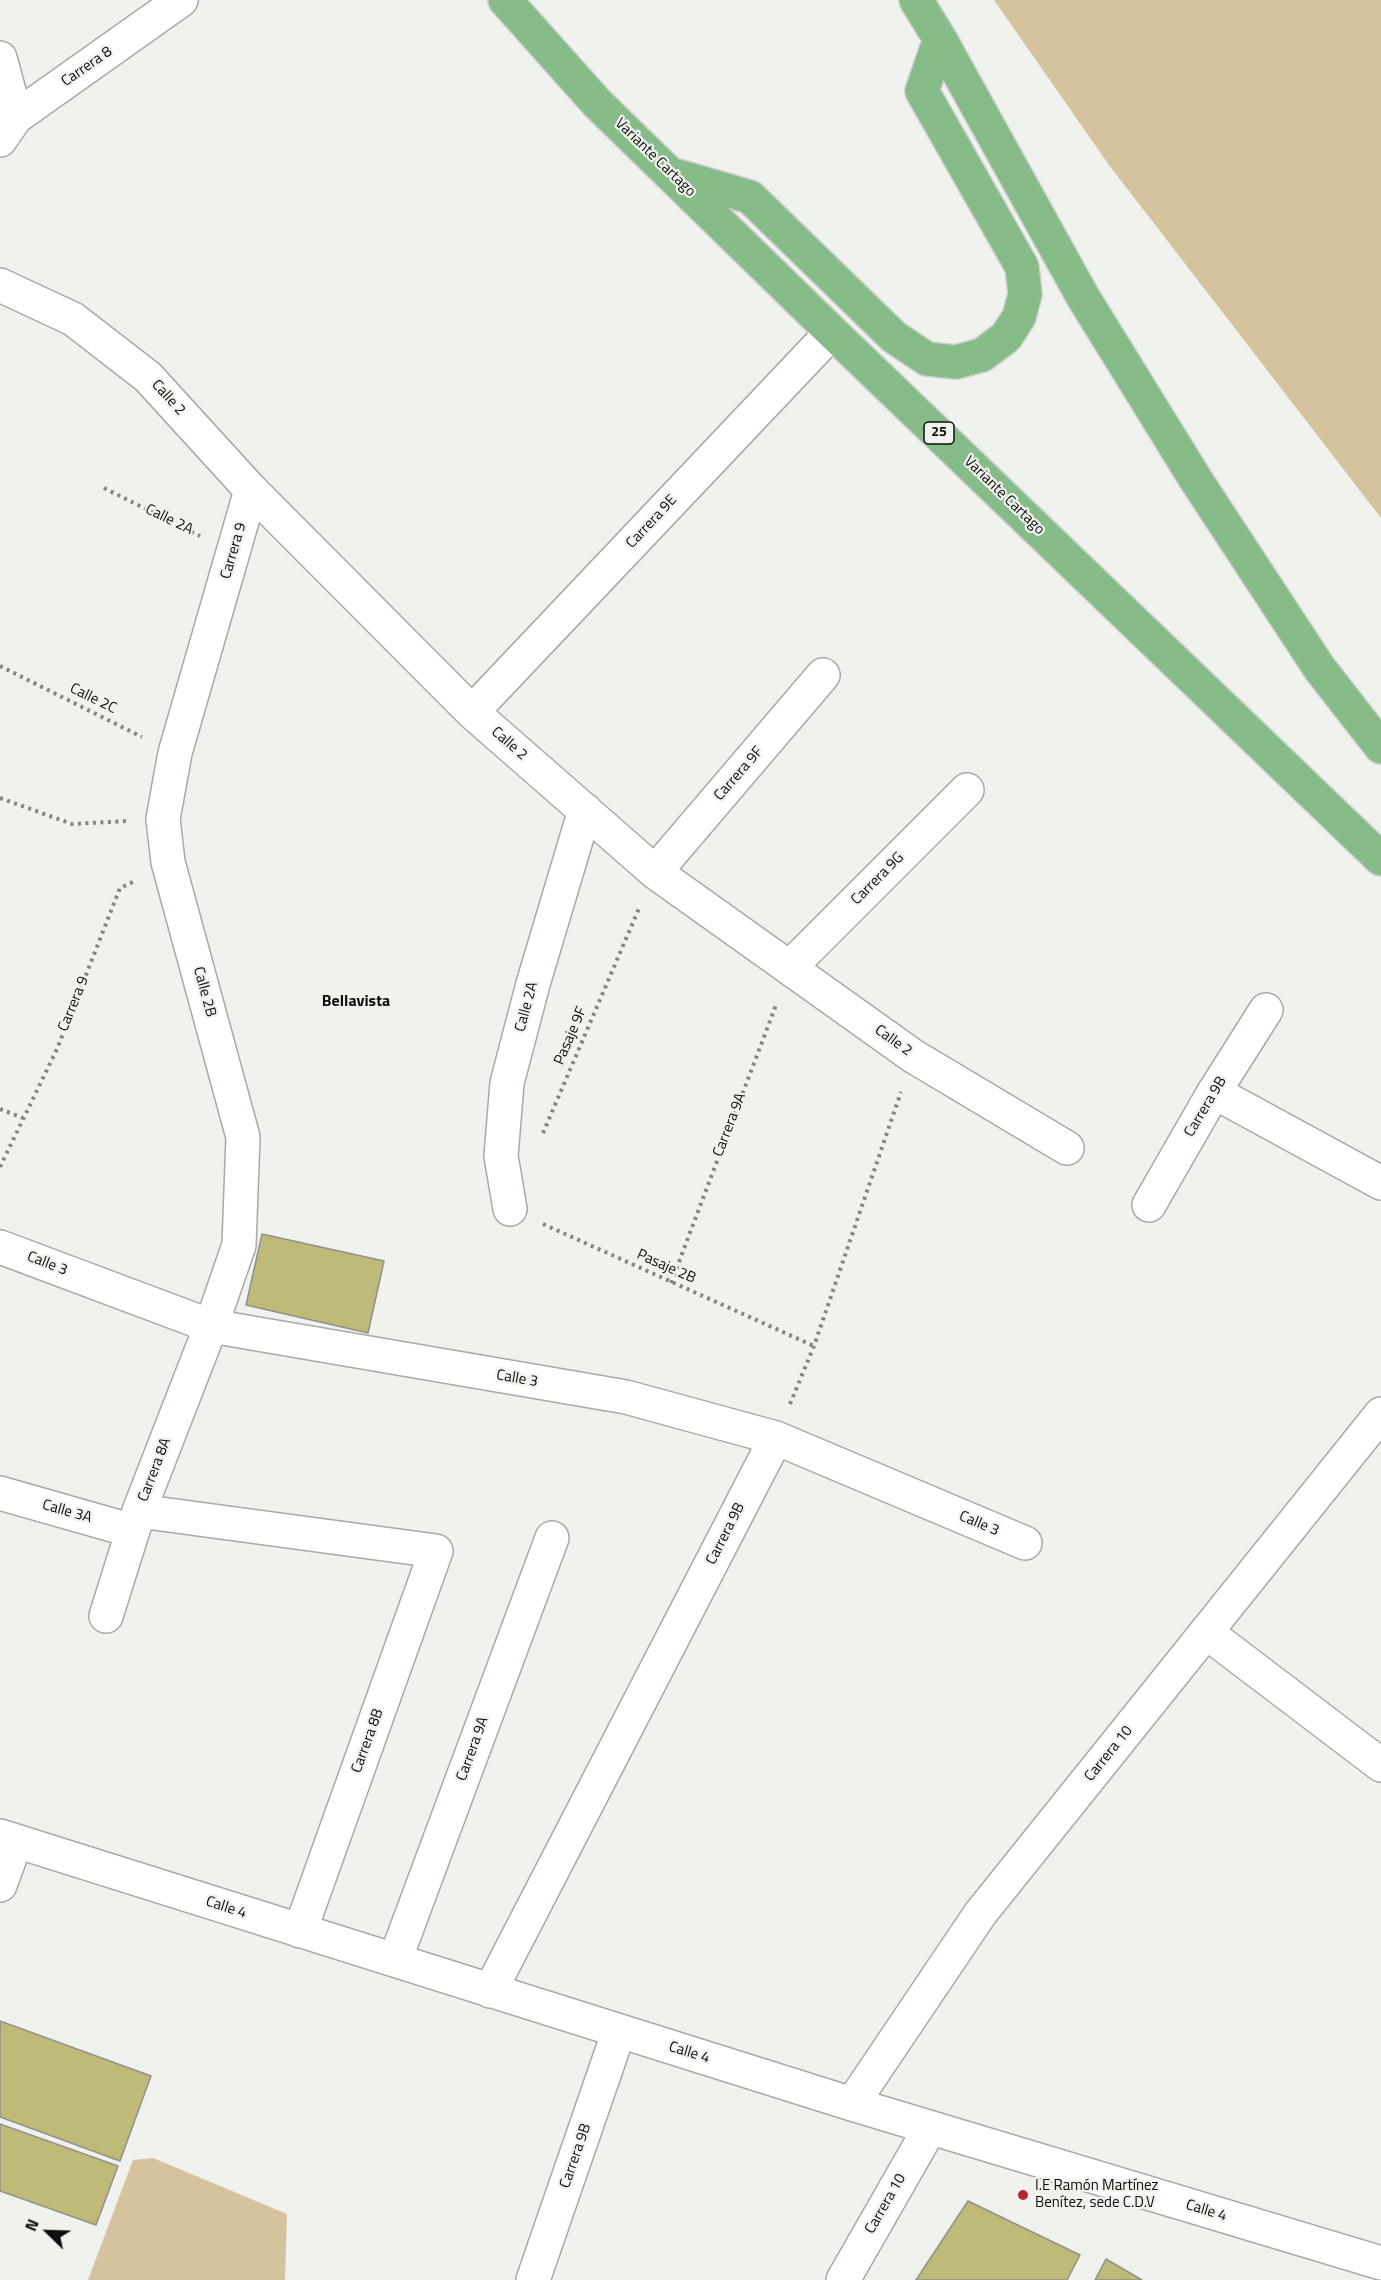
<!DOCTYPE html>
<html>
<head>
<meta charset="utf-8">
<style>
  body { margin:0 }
  #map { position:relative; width:1381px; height:2280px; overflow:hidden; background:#f0f2ed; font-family:"Titillium Web",sans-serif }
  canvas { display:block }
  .north { position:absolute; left:18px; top:2202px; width:60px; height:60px; -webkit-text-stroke:4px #f0f2ed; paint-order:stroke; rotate:293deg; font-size:16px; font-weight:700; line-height:24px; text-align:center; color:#0e0f0d }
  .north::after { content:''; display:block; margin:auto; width:21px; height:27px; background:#0e0f0d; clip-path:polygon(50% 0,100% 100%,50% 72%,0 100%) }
</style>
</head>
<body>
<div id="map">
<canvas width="1381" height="2280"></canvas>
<div class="north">N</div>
</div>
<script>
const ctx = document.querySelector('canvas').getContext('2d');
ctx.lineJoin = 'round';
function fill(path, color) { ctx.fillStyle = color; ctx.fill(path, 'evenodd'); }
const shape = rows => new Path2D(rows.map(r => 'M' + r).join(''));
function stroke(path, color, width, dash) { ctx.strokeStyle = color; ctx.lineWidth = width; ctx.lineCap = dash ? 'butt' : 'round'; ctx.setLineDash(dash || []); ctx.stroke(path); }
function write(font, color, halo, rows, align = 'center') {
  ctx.font = font + ' "Titillium Web",sans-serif'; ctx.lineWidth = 4.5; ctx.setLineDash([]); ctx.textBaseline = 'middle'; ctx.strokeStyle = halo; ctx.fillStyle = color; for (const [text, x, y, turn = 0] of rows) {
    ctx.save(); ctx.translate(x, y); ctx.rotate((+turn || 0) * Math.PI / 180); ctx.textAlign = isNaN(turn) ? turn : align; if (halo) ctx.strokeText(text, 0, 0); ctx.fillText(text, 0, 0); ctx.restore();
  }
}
fill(shape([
  [994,0,1381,0,1381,518,1109,165],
  [153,2158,287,2214,285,2280,88,2280,133,2160]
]), '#d5c39e');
const building = shape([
  [262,1234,384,1261,368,1333,246,1305,262,1234],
  [0,2021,151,2076,120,2161,0,2117,0,2021],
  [0,2124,118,2166,96,2225,0,2191,0,2124],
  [968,2201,1080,2255,1067,2280,916,2280,968,2201],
  [1106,2259,1142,2280,1095,2280,1106,2259]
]);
fill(building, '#bfba77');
stroke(building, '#91918d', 1.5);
const street = shape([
  [0,58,16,117],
  [0,140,16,117,181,0],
  [0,285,73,319,148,377,251,490,472,712,655,872,913,1056,1067,1148],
  [472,712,832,332],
  [655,872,823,675],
  [790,967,967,790],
  [1214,1092,1381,1183],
  [1149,1205,1214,1092,1266,1010],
  [510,1209,501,1156,507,1083,533,984,585,810],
  [0,1247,211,1326,626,1397,776,1438,1025,1543],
  [0,1493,133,1531],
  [139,1511,436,1551,300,1931],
  [106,1616,139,1511,211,1326,239,1245,243,1137,168,862,163,819,175,753,251,490],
  [1206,1632,1381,1765],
  [0,1836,852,2104,1381,2263],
  [0,1885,16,1841],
  [395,1960,552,1538],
  [490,1991,776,1438],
  [852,2104,980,1914,1381,1414],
  [533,2280,619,2031],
  [843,2280,930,2128]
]);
const highway = shape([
  [505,0,597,103,832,332,1381,859],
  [916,0,940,39,1083,297,1196,480,1320,669,1381,747],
  [678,176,750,197,894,337,927,359,956,362,982,355,1006,337,1019,317,1025,294,1022,267,922,91,940,39]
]);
stroke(street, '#a8aaa5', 36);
stroke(highway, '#cfcfcf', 36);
stroke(shape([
  [104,488,200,536],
  [0,666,142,737],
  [0,798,72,824,127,821],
  [0,1109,23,1118],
  [543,1133,640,906],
  [0,1167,57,1049,120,888,135,881],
  [543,1224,814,1346],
  [671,1283,776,1005],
  [790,1404,814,1346,901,1092]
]), '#848582', 4, [3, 4.5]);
stroke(street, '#fff', 33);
stroke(highway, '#85bc88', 33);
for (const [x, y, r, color] of [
  [1023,2195,6,"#b72630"]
]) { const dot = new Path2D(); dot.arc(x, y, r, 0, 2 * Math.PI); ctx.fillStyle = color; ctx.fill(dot); stroke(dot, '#f0f2ed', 2); }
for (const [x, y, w] of [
  [939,433,30]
]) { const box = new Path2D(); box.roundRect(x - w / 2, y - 11, w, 22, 4.5); ctx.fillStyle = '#f0f2ed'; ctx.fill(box); stroke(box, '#0e0f0d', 1.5); }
write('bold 14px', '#0e0f0d', null, [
  ["25",939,433]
]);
write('15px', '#0e0f0d', '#f0f2ed', [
  ["Carrera 8",87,67,-35],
  ["Variante Cartago",655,158,44],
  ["Calle 2",168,398,48],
  ["Variante Cartago",1004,496,44],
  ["Calle 2A",169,520,26],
  ["Carrera 9E",652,522,-47],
  ["Carrera 9",234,551,-74],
  ["Calle 2C",93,699,26],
  ["Calle 2",509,744,41],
  ["Carrera 9F",739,774,-49],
  ["Carrera 9G",878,879,-45],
  ["Calle 2B",204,992,75],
  ["Carrera 9",74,1004,-68],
  ["Calle 2A",527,1007,-75],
  ["Pasaje 9F",571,1036,-67],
  ["Calle 2",893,1041,36],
  ["Carrera 9B",1206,1107,-59],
  ["Carrera 9A",730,1125,-69],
  ["Calle 3",47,1264,21],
  ["Pasaje 2B",666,1267,24],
  ["Calle 3",517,1379,10],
  ["Carrera 8A",155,1470,-69],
  ["Calle 3A",67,1512,16],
  ["Calle 3",979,1524,23],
  ["Carrera 9B",726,1534,-63],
  ["Carrera 8B",368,1741,-70],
  ["Carrera 9A",473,1749,-70],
  ["Carrera 10",1109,1754,-51],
  ["Calle 4",226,1908,18],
  ["Calle 4",689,2053,17],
  ["Carrera 9B",576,2156,-71],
  ["Carrera 10",886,2204,-60],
  ["Calle 4",1206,2211,17]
]);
write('15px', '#0e0f0d', '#f0f2ed', [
  ["I.E Ramón Martínez",1035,2186],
  ["Benítez, sede C.D.V",1035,2203]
], 'left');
write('bold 16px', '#0e0f0d', '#f0f2ed', [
  ["Bellavista",356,1002]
]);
</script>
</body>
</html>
